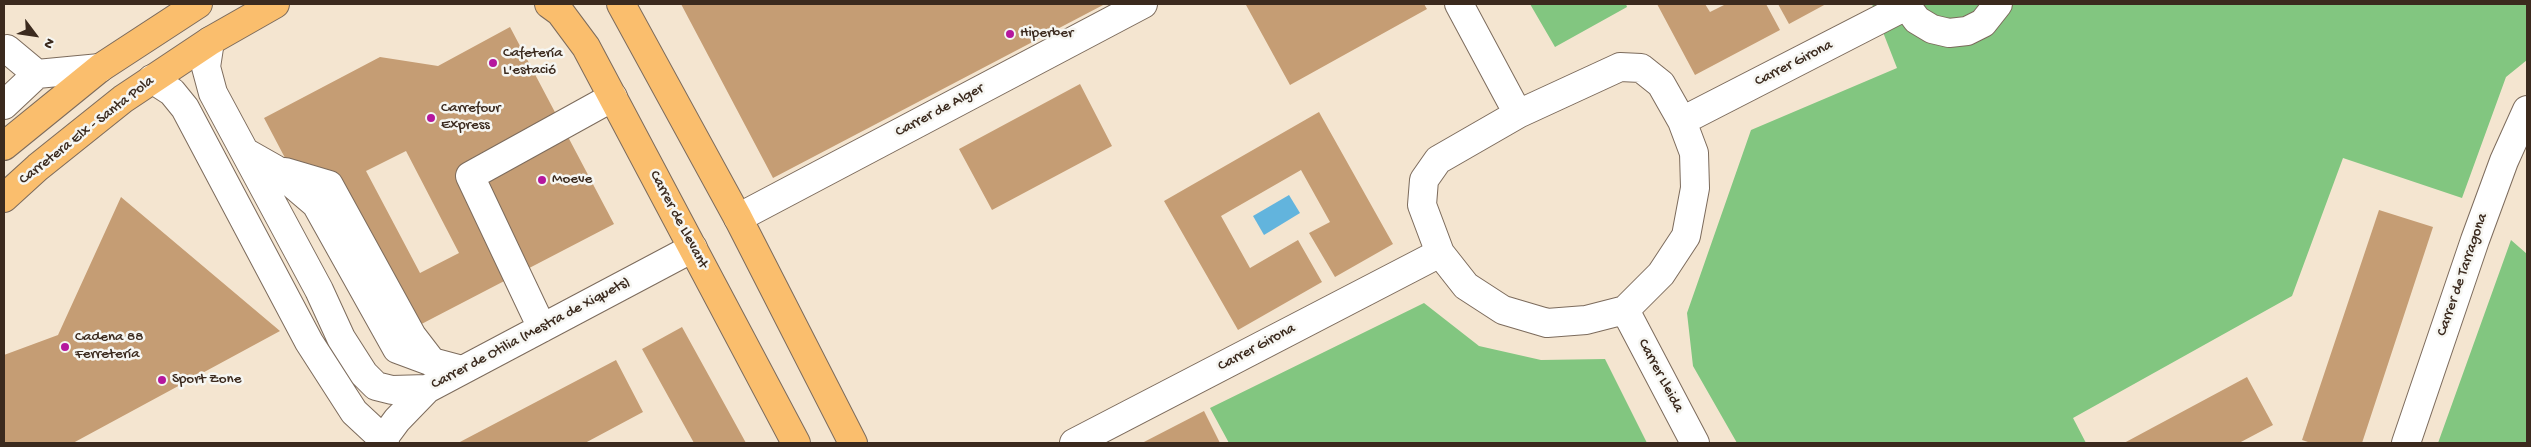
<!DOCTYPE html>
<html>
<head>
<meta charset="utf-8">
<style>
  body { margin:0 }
  #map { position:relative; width:2531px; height:447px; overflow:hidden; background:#f4e5d0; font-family:"Gochi Hand",sans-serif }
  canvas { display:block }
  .frame { position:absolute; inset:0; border:5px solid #3b2a1e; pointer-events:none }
  .north { position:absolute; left:10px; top:10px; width:50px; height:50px; -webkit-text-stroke:4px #f6f6f2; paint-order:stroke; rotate:121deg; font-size:14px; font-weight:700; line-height:20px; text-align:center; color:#3b2a1e }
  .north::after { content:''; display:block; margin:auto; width:18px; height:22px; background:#3b2a1e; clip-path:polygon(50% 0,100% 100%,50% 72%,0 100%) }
</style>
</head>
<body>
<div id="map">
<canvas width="2531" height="447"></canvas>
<div class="frame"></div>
<div class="north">N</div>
</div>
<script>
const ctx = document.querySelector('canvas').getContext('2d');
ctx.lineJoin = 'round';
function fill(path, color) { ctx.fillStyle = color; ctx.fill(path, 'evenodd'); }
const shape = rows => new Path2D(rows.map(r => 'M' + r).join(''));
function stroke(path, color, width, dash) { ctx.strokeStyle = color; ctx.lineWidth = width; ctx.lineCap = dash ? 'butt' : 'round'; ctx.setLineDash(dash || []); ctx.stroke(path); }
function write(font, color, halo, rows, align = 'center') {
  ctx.font = font + ' "Gochi Hand",sans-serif'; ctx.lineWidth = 5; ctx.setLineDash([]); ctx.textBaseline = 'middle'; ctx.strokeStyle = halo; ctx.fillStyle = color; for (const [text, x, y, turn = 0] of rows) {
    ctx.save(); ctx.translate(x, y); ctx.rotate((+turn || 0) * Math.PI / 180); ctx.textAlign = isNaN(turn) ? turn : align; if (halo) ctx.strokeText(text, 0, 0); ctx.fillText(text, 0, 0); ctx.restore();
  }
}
fill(shape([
  [1530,4,1626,4,1627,7,1555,47],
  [1872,4,2527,4,2527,60,2506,77,2462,198,2343,158,2292,296,2073,418,2086,443,1737,443,1693,366,1687,313,1751,130,1897,68],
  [2511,240,2527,254,2527,443,2438,443],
  [1424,303,1479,346,1541,360,1605,359,1647,443,1229,443,1210,408]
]), '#82c680');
fill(shape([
  [1289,195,1300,213,1264,235,1253,216]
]), '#62b4dd');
fill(shape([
  [681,4,1105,4,773,178],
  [1248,4,1424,4,1427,9,1290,85,1246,5],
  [1657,4,1705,4,1710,12,1726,4,1766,4,1780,30,1695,75],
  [1778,4,1826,4,1789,24],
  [510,27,614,224,383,344,264,118,380,57,438,66],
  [406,151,459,253,420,273,366,171],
  [1080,84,1112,146,992,210,959,149],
  [1319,112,1393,244,1335,277,1309,233,1330,222,1301,170,1221,216,1250,268,1298,240,1322,282,1238,330,1164,201],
  [121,197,280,331,73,443,4,443,4,355,58,335],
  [2379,210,2433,227,2362,443,2311,443,2302,440],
  [682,327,746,443,694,443,642,349],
  [616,360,643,412,585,443,458,443],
  [2247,377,2273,425,2239,443,2124,443],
  [1204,411,1220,443,1142,443]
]), '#c59d74');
const minor = shape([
  [1459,4,1518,114],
  [1905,4,1917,20,1932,29,1949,33,1967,31,1983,23,1998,4],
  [210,41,206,67,213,93,319,290,341,338,364,374,376,386,392,390,427,389],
  [4,51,7,49,37,74,100,68],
  [1620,67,1641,68,1661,84,1682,121,1694,153,1695,188,1686,236,1661,274,1625,310,1586,320,1547,323,1503,310,1466,286,1440,253,1422,205,1424,180,1438,160,1518,114,1620,67],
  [152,79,172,92,185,108,309,342,354,412,383,439,385,443],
  [4,105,37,74],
  [1682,121,1906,6],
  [245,152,275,169,316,204,397,349,432,362,462,370],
  [285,172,329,185,412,336,432,362],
  [738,218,1143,4],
  [1625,310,1695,443],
  [542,328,470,176,613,97],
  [383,439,397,420,427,389,693,248],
  [1074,443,1440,253],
  [2406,443,2475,240,2504,161,2527,110]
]);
const major = shape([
  [549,4,560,12,586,47,796,443],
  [621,4,738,218,853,443],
  [4,146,100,68,198,4],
  [4,198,38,167,123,99,210,41,275,4]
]);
stroke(minor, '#7c6b5c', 30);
stroke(major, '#7c6b5c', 30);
stroke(minor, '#fff', 28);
stroke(major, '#fabe6d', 28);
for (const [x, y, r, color] of [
  [1010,34,5,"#b5179e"],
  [493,63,5,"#b5179e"],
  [431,118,5,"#b5179e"],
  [542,180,5,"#b5179e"],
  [65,347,5,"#b5179e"],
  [162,380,5,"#b5179e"]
]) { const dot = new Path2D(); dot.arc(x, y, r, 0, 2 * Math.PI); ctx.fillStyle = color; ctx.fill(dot); stroke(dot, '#f6f6f2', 2); }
write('15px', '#3b2a1e', '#f6f6f2', [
  ["Hiperber",1020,34],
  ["Cafetería",503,54],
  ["L'estació",503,71],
  ["Carrefour",441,109],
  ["Express",441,126],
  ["Moeve",552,180],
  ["Cadena 88",75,338],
  ["Ferretería",75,355],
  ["Sport Zone",172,380]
], 'left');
write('15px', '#3b2a1e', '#f6f6f2', [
  ["Carrer Girona",1794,64,-27],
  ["Carrer de Alger",940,111,-28],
  ["Carretera Elx - Santa Pola",87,131,-38],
  ["Carrer de Llevant",678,220,62],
  ["Carrer de Tarragona",2463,275,-71],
  ["Carrer de Otilia (Mestra de Xiquets)",531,334,-28],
  ["Carrer Girona",1257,348,-28],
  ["Carrer Lleida",1660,376,62]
]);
</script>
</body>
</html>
